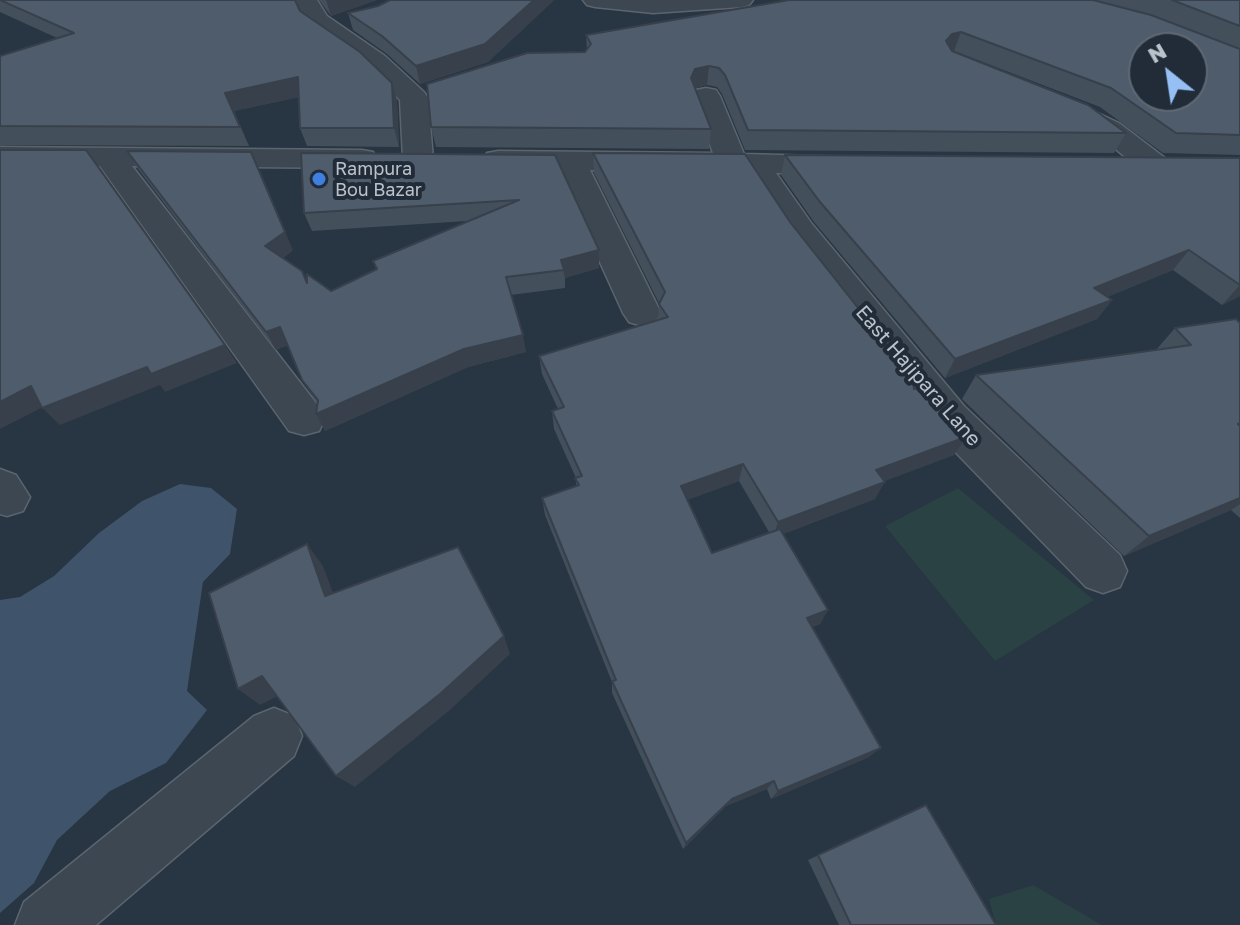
<!DOCTYPE html>
<html>
<head>
<meta charset="utf-8">
<style>
  body { margin:0 }
  #map { position:relative; width:1240px; height:925px; overflow:hidden; background:#283542; font-family:"Golos Text",sans-serif }
  canvas { display:block }
  .north { position:absolute; left:1128px; top:32px; width:80px; height:80px; box-sizing:border-box; background:#212c38; border:2px solid #5e6873; border-radius:50%; rotate:330deg; font-size:22px; font-weight:700; line-height:32px; text-align:center; color:#bac2cc }
  .north::after { content:''; display:block; margin:auto; width:28px; height:36px; background:#96bff4; clip-path:polygon(50% 0,100% 100%,50% 72%,0 100%) }
</style>
</head>
<body>
<div id="map">
<canvas width="1240" height="925"></canvas>
<div class="north">N</div>
</div>
<script>
const ctx = document.querySelector('canvas').getContext('2d');
ctx.lineJoin = 'round';
function fill(path, color) { ctx.fillStyle = color; ctx.fill(path, 'evenodd'); }
const shape = rows => new Path2D(rows.map(r => 'M' + r).join(''));
function stroke(path, color, width, dash) { ctx.strokeStyle = color; ctx.lineWidth = width; ctx.lineCap = dash ? 'butt' : 'round'; ctx.setLineDash(dash || []); ctx.stroke(path); }
function write(font, color, halo, rows, align = 'center') {
  ctx.font = font + ' "Golos Text",sans-serif'; ctx.lineWidth = 8; ctx.setLineDash([]); ctx.textBaseline = 'middle'; ctx.strokeStyle = halo; ctx.fillStyle = color; for (const [text, x, y, turn = 0] of rows) {
    ctx.save(); ctx.translate(x, y); ctx.rotate((+turn || 0) * Math.PI / 180); ctx.textAlign = isNaN(turn) ? turn : align; if (halo) ctx.strokeText(text, 0, 0); ctx.fillText(text, 0, 0); ctx.restore();
  }
}
fill(shape([
  [958,488,1094,600,995,661,885,526],
  [1033,885,1102,925,996,925,989,899]
]), '#2a4243');
fill(shape([
  [180,484,211,488,237,509,230,554,203,582,187,691,207,710,166,763,110,791,57,840,34,883,0,913,0,600,20,597,54,576,99,533,142,501]
]), '#3f536b');
const minor = shape([
  [293,0,317,0,327,16,385,56,424,92,428,98,433,159,429,166,418,168,407,166,403,159,400,100,367,68,308,26,293,0],
  [583,0,753,0,749,5,741,7,653,13,595,7,587,5,583,0],
  [706,88,716,90,720,96,744,154,853,157,857,164,853,171,842,173,776,173,812,224,964,406,1120,555,1127,571,1120,587,1103,593,1086,587,934,430,788,240,744,172,590,170,661,313,655,322,642,326,629,322,623,313,558,170,498,169,487,167,483,160,487,153,498,151,713,153,692,96,696,90,706,88],
  [1070,100,1119,123,1165,158,1169,165,1165,172,1154,174,1143,172,1099,135,1060,115,1056,109,1060,103,1070,100],
  [0,147,362,150,373,152,377,159,373,166,362,168,132,166,319,407,325,419,319,431,304,435,289,431,100,166,0,165,0,147],
  [0,469,16,475,30,497,23,511,7,516,0,514,0,469],
  [274,708,294,716,302,736,294,756,96,925,15,925,24,902,254,716,274,708]
]);
stroke(minor, '#5b656f', 3);
fill(minor, '#3d4752');
fill(shape([
  [0,0,300,11,392,83,397,101,399,147,307,146,300,128,299,97,234,111,249,146,0,145,0,56,57,38,0,12],
  [319,0,377,0,331,16],
  [390,0,554,0,488,62,420,84,387,54,353,30,348,13,378,6],
  [788,0,1240,0,1240,155,1163,153,1100,107,954,51,952,52,1126,133,1114,153,745,150,722,94,717,87,707,85,695,88,711,129,709,149,436,147,431,127,585,52,587,50,586,35],
  [127,151,293,250,283,258,307,282,331,291,376,269,373,261,467,221,312,231,304,213,555,155,599,250,599,268,565,278,565,288,511,295,526,352,468,367,325,431,316,414,318,404,302,380,288,345,276,350,138,169],
  [593,153,790,222,914,389,954,455,884,481,875,499,783,534,828,610,820,624,812,627,869,757,771,799,767,789,726,806,683,849,612,693,612,682,545,515,542,498,576,486,576,478,554,429,552,411,558,409,542,374,539,356,658,320,659,303,594,173],
  [739,481,769,532,712,553,687,500],
  [785,155,1240,158,1240,296,1222,305,1173,270,1107,297,1112,300,1097,319,945,378,814,222,781,175],
  [1240,323,1240,518,1231,510,1124,556,962,399,976,375,1156,350,1175,328],
  [926,805,996,925,839,925,808,860]
]), '#444f5c');
fill(shape([
  [326,0,377,0,331,16],
  [534,0,554,0,488,62,420,84,416,66],
  [961,32,954,51,945,53,946,41,952,34],
  [709,66,707,85,694,88,691,78,695,69],
  [298,77,305,96,234,111,249,146,225,93],
  [392,83,397,101,399,147,394,128],
  [251,152,293,250,274,264,265,246],
  [599,250,599,268,565,278,561,260],
  [1189,250,1173,270,1080,308,1094,288],
  [1240,285,1240,296,1222,305],
  [1112,300,1097,319,945,378,955,359],
  [280,327,290,344,276,350,266,332],
  [523,335,526,352,468,367,325,431,316,414,464,349],
  [225,345,237,363,165,392,160,385,60,425,42,408,147,367],
  [31,386,49,404,0,429,0,402],
  [966,437,954,455,867,488,876,470],
  [743,464,739,481,679,503,681,486],
  [885,482,875,499,773,538,778,522],
  [1240,498,1240,504,1231,510,1124,556,1149,536],
  [307,544,323,566,342,616,325,596],
  [828,610,820,624,800,632,807,618],
  [504,636,510,654,450,710,355,787,336,776],
  [262,676,284,693,260,705,238,689],
  [881,748,869,757,771,799,778,791],
  [774,781,767,789,726,806,683,849,686,843,732,799]
]), '#37404b');
const building = shape([
  [0,0,295,0,300,11,360,52,392,83,394,128,300,128,298,77,225,93,240,127,0,126,0,56,74,33,0,0],
  [390,0,534,0,485,44,416,66,382,36,348,13,378,6,390,0],
  [789,0,1093,0,1151,15,1240,49,1240,135,1176,133,1111,88,961,32,952,34,946,41,952,51,1088,105,1126,133,748,130,725,75,719,68,709,66,695,69,691,78,711,129,431,127,427,84,527,53,585,52,591,44,586,35,789,0],
  [1144,48,1192,48,1192,96,1144,96,1144,48],
  [1172,0,1240,0,1240,26,1172,0],
  [0,150,86,150,225,345,151,374,147,367,42,408,31,386,0,402,0,150],
  [127,151,251,152,285,232,265,246,302,271,307,283,307,274,331,291,377,269,373,261,519,200,304,213,301,153,555,155,599,250,561,260,564,270,506,277,523,335,464,349,316,414,318,400,302,380,280,327,266,332,127,151],
  [593,153,745,154,790,222,912,376,914,389,922,388,966,437,876,470,885,482,778,522,743,464,681,486,712,553,780,529,828,610,807,618,881,748,778,791,774,781,732,799,686,843,612,681,616,680,542,498,579,485,575,478,582,476,552,411,564,407,539,356,668,317,659,304,665,292,593,153],
  [785,155,1240,158,1240,285,1189,250,1094,288,1112,300,955,359,820,202,785,155],
  [1236,319,1240,323,1240,423,1238,424,1240,426,1240,498,1149,536,976,375,1191,345,1175,328,1236,319],
  [307,544,325,596,458,547,504,636,440,694,336,776,262,676,238,689,209,593,307,544],
  [926,805,996,925,851,925,818,855,926,805]
]);
fill(building, '#4f5c6b');
stroke(building, '#37404b', 2);
for (const [x, y, r, color] of [
  [319,179,8,"#3f7fe0"]
]) { const dot = new Path2D(); dot.arc(x, y, r, 0, 2 * Math.PI); ctx.fillStyle = color; ctx.fill(dot); stroke(dot, '#212c38', 3); }
write('18px', '#bac2cc', '#212c38', [
  ["Rampura",335,169],
  ["Bou Bazar",335,190]
], 'left');
write('20px', '#bac2cc', '#212c38', [
  ["East Hajipara Lane",918,376,49]
]);
</script>
</body>
</html>
